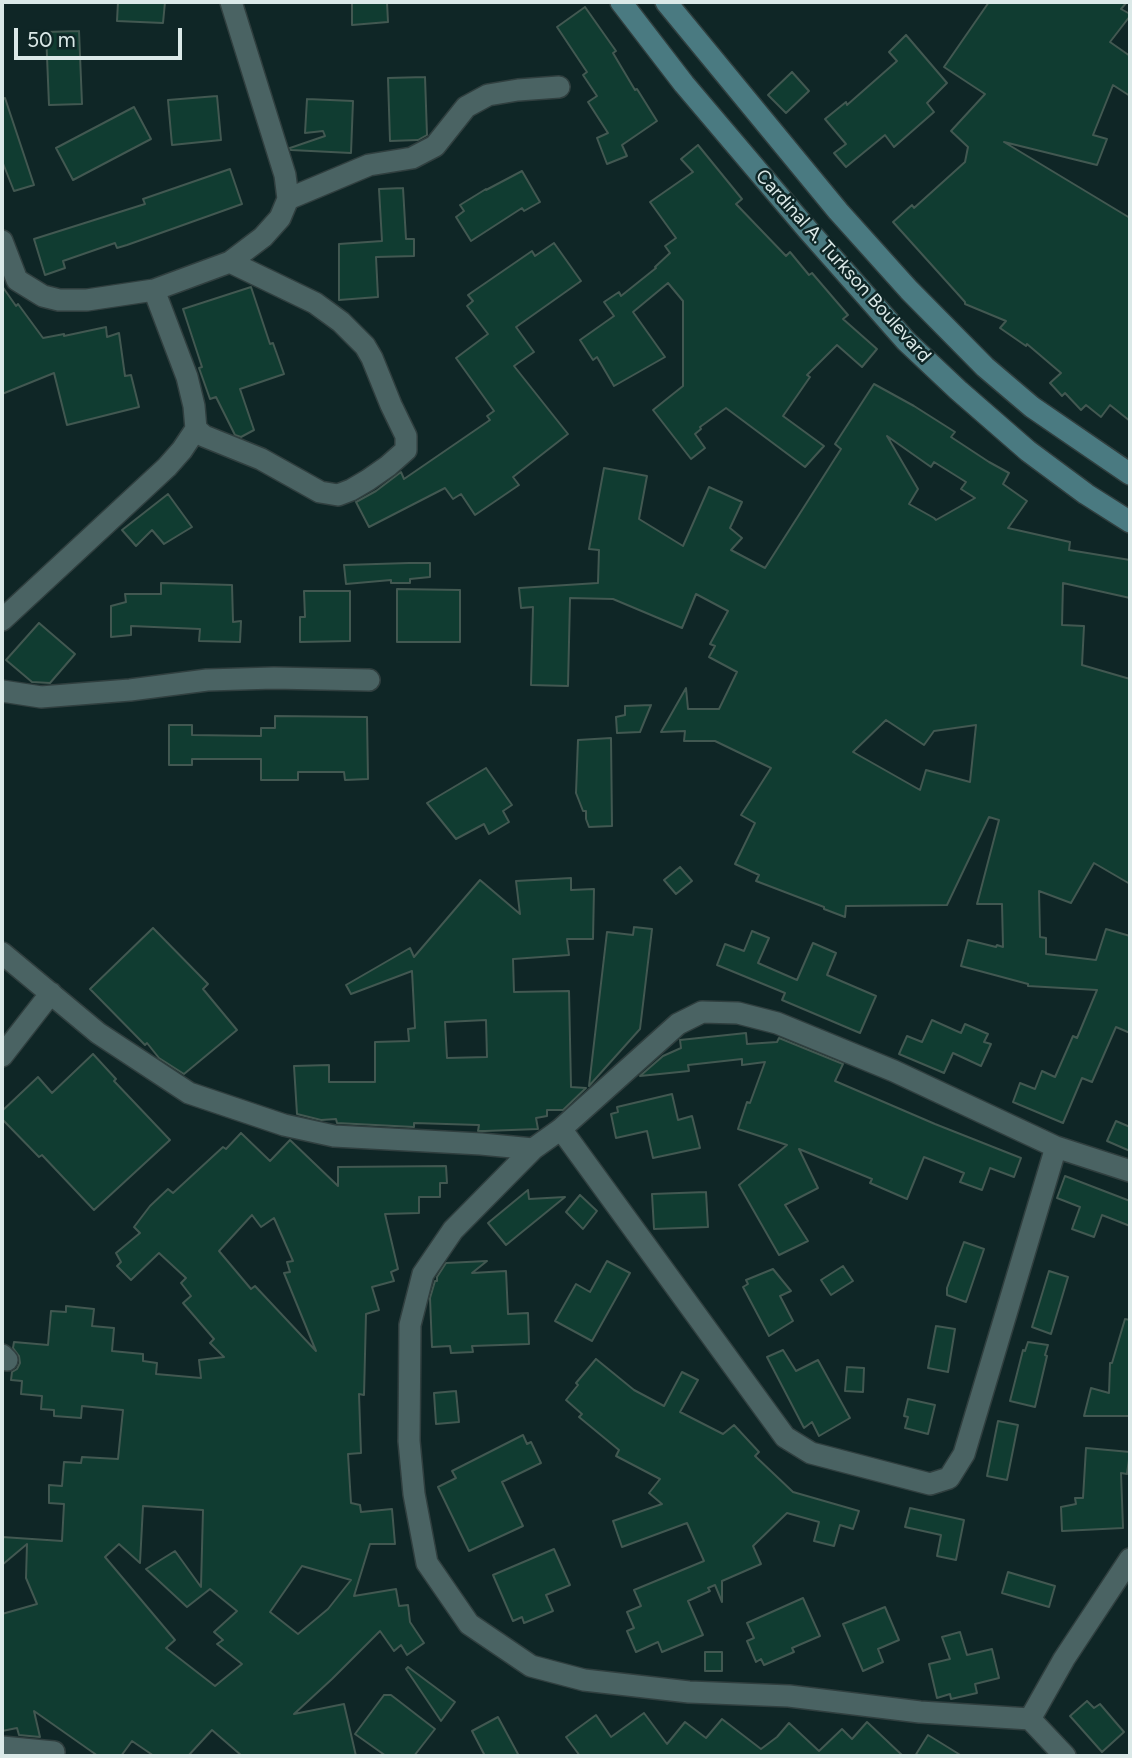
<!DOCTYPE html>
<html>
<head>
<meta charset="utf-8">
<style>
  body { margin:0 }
  #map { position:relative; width:1132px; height:1758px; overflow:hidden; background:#0f2626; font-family:Figtree,sans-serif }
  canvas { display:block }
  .frame { position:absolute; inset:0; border:4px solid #dbe9e8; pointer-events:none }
  .scale { position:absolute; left:14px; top:28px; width:168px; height:32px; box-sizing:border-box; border:4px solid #dbe9e8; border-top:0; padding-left:9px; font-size:21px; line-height:24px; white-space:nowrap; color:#dbe9e8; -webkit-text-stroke:5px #0f2626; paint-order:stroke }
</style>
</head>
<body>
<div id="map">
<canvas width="1132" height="1758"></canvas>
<div class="frame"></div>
<div class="scale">50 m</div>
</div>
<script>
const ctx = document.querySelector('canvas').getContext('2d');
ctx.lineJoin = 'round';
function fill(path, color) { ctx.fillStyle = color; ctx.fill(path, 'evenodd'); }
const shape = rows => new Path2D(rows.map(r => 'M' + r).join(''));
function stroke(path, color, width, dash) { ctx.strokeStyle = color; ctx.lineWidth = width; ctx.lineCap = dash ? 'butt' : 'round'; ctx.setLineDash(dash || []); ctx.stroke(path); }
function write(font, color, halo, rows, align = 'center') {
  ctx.font = font + ' Figtree,sans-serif'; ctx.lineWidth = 5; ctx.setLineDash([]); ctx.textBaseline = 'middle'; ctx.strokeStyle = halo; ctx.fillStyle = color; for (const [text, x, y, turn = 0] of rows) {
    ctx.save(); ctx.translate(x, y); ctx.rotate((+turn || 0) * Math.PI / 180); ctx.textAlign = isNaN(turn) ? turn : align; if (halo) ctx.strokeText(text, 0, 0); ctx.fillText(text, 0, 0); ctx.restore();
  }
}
const building = shape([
  [118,2,165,2,163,23,117,21,118,2],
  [352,2,387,2,388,22,352,25,352,2],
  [989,2,1127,2,1121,9,1130,14,1130,16,1110,42,1130,56,1130,96,1113,85,1093,135,1107,139,1097,165,1004,142,1130,218,1130,421,1110,405,1101,417,1086,405,1081,410,1065,393,1062,396,1050,383,1061,373,1027,344,1026,346,1000,328,1006,321,965,304,965,302,893,222,912,205,914,208,965,162,968,147,951,131,985,94,944,67,989,2],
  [585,7,616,51,613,53,635,90,637,89,657,121,622,145,627,156,607,164,597,138,608,133,588,102,597,96,583,75,587,72,557,27,585,7],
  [79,31,82,104,49,105,46,32,79,31],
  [906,35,947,83,927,103,934,112,894,147,885,135,846,167,834,153,846,144,825,119,846,102,847,105,897,61,889,52,906,35],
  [792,72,809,91,786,113,768,95,792,72],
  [425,77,427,135,418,140,390,141,388,78,425,77],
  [217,96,221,140,172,145,168,100,217,96],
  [5,98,34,185,14,191,2,161,2,99,5,98],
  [307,99,353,101,351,153,291,150,290,148,325,136,323,131,305,133,307,99],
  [134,107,151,139,73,180,56,148,134,107],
  [698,145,742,199,736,204,786,256,790,252,809,275,812,273,848,315,843,319,877,349,862,367,837,345,807,375,810,377,783,416,824,446,805,467,726,408,700,427,701,429,695,434,705,448,691,459,653,410,683,386,683,301,668,283,633,312,665,357,614,386,597,357,593,360,580,340,614,316,604,302,619,292,621,296,656,268,655,267,670,253,665,246,676,238,650,202,693,172,681,159,698,145],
  [230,169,242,204,127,245,117,248,115,243,63,261,65,268,45,275,34,239,145,204,143,199,230,169],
  [522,171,540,202,524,211,522,208,471,241,456,217,464,211,460,205,486,189,486,190,522,171],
  [403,188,406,239,414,239,414,256,376,257,378,297,339,300,339,244,382,241,379,189,403,188],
  [554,243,581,281,516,327,534,352,514,366,568,434,513,477,519,485,475,515,461,494,453,499,445,488,369,527,356,502,376,491,401,472,404,479,490,420,487,416,494,411,456,358,488,334,467,306,473,301,468,295,532,251,535,256,554,243],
  [2,286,16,306,18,304,43,338,64,334,64,336,106,327,107,337,119,333,125,376,131,375,139,407,67,425,54,373,2,394,2,286],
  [251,287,270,344,273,343,284,374,240,389,254,430,241,437,235,435,216,397,210,399,199,368,202,367,183,309,251,287],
  [874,384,914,406,955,432,951,437,989,462,1009,473,1003,484,1027,501,1008,528,1070,542,1069,550,1130,560,1130,598,1063,583,1062,625,1084,626,1082,665,1130,679,1130,884,1094,863,1071,903,1039,891,1040,937,1046,938,1046,954,1096,960,1106,929,1130,936,1130,1033,1116,1027,1092,1082,1082,1078,1063,1123,1013,1102,1020,1083,1035,1089,1042,1071,1055,1077,1073,1036,1077,1038,1097,990,1028,986,1028,984,961,966,968,940,996,947,997,945,1003,947,1002,904,977,904,999,820,989,817,947,905,846,906,845,917,824,909,824,907,756,881,759,875,735,864,755,823,741,815,771,768,715,741,684,741,685,731,661,732,686,688,688,709,719,709,737,672,709,657,715,646,710,644,728,611,696,594,682,628,613,599,570,598,568,686,531,685,533,607,521,608,519,588,598,583,599,550,589,549,604,468,647,476,639,519,683,546,709,487,742,502,730,528,742,538,731,550,765,568,841,449,835,444,874,384],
  [887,436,931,467,934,462,966,482,961,489,975,498,936,520,934,518,909,504,918,489,887,436],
  [886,720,924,745,934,731,976,725,970,782,926,770,920,790,853,752,886,720],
  [168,494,192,527,164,544,152,530,136,546,122,530,168,494],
  [409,563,430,563,430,577,410,579,410,583,391,583,391,580,346,584,344,565,409,563],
  [161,583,232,585,233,622,241,621,240,642,199,641,200,629,131,626,131,635,111,637,111,606,126,602,125,594,161,594,161,583],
  [397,589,460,590,460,642,397,642,397,589],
  [304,591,350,591,350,641,300,642,300,617,305,617,304,591],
  [39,623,75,654,50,683,32,682,6,660,39,623],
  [651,705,640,732,617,733,616,717,625,715,625,706,651,705],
  [275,716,367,717,368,779,345,780,344,772,298,772,298,780,261,780,261,759,192,759,192,765,169,765,169,725,192,725,192,735,261,736,261,728,275,728,275,716],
  [611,738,612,826,589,827,586,819,586,811,583,811,576,793,578,740,611,738],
  [486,768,512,805,503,811,509,822,489,834,484,824,456,839,427,803,486,768],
  [680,867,692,881,676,894,664,880,680,867],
  [571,878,571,890,594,889,593,939,567,939,569,955,513,959,514,992,569,991,571,1087,586,1088,563,1110,547,1110,547,1116,536,1118,538,1129,485,1131,478,1131,479,1125,414,1123,414,1127,337,1123,336,1119,321,1120,297,1114,294,1066,329,1065,329,1082,375,1082,375,1042,409,1041,408,1029,415,1028,412,971,351,994,346,985,410,948,414,957,480,880,520,914,516,881,571,878],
  [486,1020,487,1057,447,1058,445,1022,486,1020],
  [634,927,652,929,640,1029,589,1086,607,932,633,935,634,927],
  [153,928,208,984,203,989,237,1030,184,1074,159,1058,147,1043,145,1045,90,989,153,928],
  [752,931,769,938,758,963,797,980,813,943,836,953,827,975,876,996,860,1033,782,1000,785,993,717,965,725,944,744,951,752,931],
  [932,1020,961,1033,965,1024,988,1034,984,1042,991,1044,981,1066,953,1053,944,1073,899,1054,907,1036,922,1042,932,1020],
  [746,1033,747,1044,777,1042,779,1038,843,1064,835,1081,935,1124,1021,1158,1014,1177,990,1168,982,1190,960,1182,964,1173,924,1157,907,1199,870,1183,872,1179,799,1149,818,1188,785,1205,808,1241,779,1255,739,1185,787,1145,738,1129,747,1102,750,1103,765,1062,742,1065,742,1059,688,1065,689,1071,640,1076,663,1056,681,1048,680,1040,746,1033],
  [93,1054,116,1079,114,1081,170,1140,94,1210,42,1155,39,1157,2,1119,2,1111,38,1077,52,1093,93,1054],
  [672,1094,678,1120,692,1116,700,1148,653,1158,647,1131,616,1138,611,1114,618,1112,617,1107,672,1094],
  [1116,1121,1130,1127,1130,1151,1107,1141,1116,1121],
  [241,1133,270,1161,290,1140,338,1186,338,1167,446,1166,447,1183,440,1183,440,1197,419,1197,419,1213,385,1214,398,1269,391,1272,394,1281,372,1287,379,1310,366,1314,364,1395,359,1394,361,1453,348,1454,351,1503,360,1505,361,1512,392,1509,395,1544,370,1544,354,1596,396,1589,399,1606,408,1605,410,1622,424,1643,407,1655,401,1645,394,1651,380,1631,332,1679,294,1714,344,1704,356,1756,242,1756,212,1730,188,1756,154,1756,132,1741,121,1756,98,1756,34,1711,40,1737,19,1735,17,1728,2,1731,2,1614,37,1604,26,1578,27,1544,2,1565,2,1537,62,1541,64,1504,49,1503,49,1485,62,1486,64,1462,81,1463,82,1457,118,1459,123,1410,82,1406,81,1418,54,1416,54,1410,41,1409,42,1396,21,1394,22,1381,11,1380,12,1372,17,1369,20,1363,19,1356,13,1348,14,1342,48,1345,51,1311,66,1312,66,1306,94,1309,92,1326,114,1328,112,1351,143,1354,143,1361,157,1363,156,1374,201,1378,199,1360,224,1357,210,1343,214,1339,183,1303,191,1296,181,1283,186,1278,159,1253,131,1280,117,1266,121,1262,116,1253,140,1233,134,1227,150,1206,168,1189,173,1193,223,1147,226,1149,241,1133],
  [252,1215,261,1227,274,1218,293,1261,287,1262,290,1272,284,1273,316,1351,255,1286,251,1289,219,1251,252,1215],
  [143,1506,203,1510,201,1587,175,1551,146,1569,187,1607,210,1589,237,1611,214,1632,223,1640,217,1644,242,1664,215,1686,166,1648,175,1640,105,1557,119,1544,140,1563,143,1506],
  [302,1566,351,1580,328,1609,298,1634,270,1612,302,1566],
  [1065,1176,1130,1201,1130,1226,1102,1215,1094,1237,1072,1229,1080,1207,1057,1198,1065,1176],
  [528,1190,529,1199,565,1197,506,1245,488,1223,528,1190],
  [706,1192,708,1227,654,1229,652,1194,706,1192],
  [580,1195,597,1211,583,1229,566,1212,580,1195],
  [964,1242,984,1249,966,1302,947,1295,947,1288,964,1242],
  [487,1261,472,1273,506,1271,508,1314,528,1313,529,1344,472,1346,473,1352,451,1353,450,1346,432,1347,430,1298,435,1281,437,1281,437,1277,446,1263,487,1261],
  [607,1261,630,1273,592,1341,555,1321,576,1284,590,1292,607,1261],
  [843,1266,853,1281,831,1295,821,1280,843,1266],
  [773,1269,791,1291,780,1296,793,1321,769,1336,743,1287,748,1284,746,1280,773,1269],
  [1049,1271,1068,1277,1051,1334,1032,1327,1049,1271],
  [1125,1319,1130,1320,1130,1416,1084,1416,1091,1388,1109,1393,1110,1363,1112,1363,1125,1319],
  [936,1326,955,1329,948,1372,928,1368,936,1326],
  [1028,1342,1048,1345,1045,1355,1047,1356,1035,1407,1010,1401,1023,1350,1025,1351,1028,1342],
  [783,1350,796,1371,818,1360,850,1418,819,1436,812,1422,804,1428,767,1357,783,1350],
  [596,1359,634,1390,664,1406,682,1372,698,1380,680,1412,723,1434,734,1425,759,1452,755,1456,793,1492,859,1511,853,1529,840,1525,834,1546,814,1541,819,1522,787,1513,753,1546,761,1564,722,1581,722,1602,715,1585,708,1588,710,1591,688,1601,703,1635,662,1652,658,1642,636,1652,627,1631,634,1628,627,1612,641,1606,634,1590,704,1561,687,1523,622,1547,613,1521,662,1504,649,1493,660,1479,616,1456,619,1450,579,1417,582,1414,566,1400,578,1385,576,1383,596,1359],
  [847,1367,864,1368,863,1392,845,1391,847,1367],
  [456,1391,459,1422,436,1424,434,1393,456,1391],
  [908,1399,935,1405,928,1434,905,1428,908,1417,904,1416,908,1399],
  [998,1421,1018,1425,1007,1480,987,1476,998,1421],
  [523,1435,527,1444,531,1442,541,1463,502,1482,523,1526,469,1551,438,1487,456,1478,452,1471,523,1435],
  [1086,1448,1130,1452,1127,1474,1121,1473,1123,1528,1062,1531,1061,1507,1076,1504,1075,1498,1083,1498,1086,1448],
  [910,1508,964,1520,956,1560,937,1556,941,1535,905,1527,910,1508],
  [554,1549,570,1585,546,1595,553,1611,524,1623,522,1617,513,1621,493,1575,554,1549],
  [1008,1572,1055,1586,1049,1607,1002,1593,1008,1572],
  [803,1598,820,1636,792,1648,794,1652,764,1665,761,1659,756,1662,747,1641,754,1638,747,1623,803,1598],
  [885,1607,899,1640,878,1649,883,1662,863,1671,843,1624,885,1607],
  [960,1632,967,1655,992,1649,999,1678,975,1684,977,1693,951,1699,950,1694,937,1698,929,1664,950,1659,942,1637,960,1632],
  [705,1652,722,1652,722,1671,705,1671,705,1652],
  [408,1667,455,1702,441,1721,406,1669,408,1667],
  [384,1695,391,1695,435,1729,414,1756,386,1756,355,1734,384,1695],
  [1087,1701,1094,1708,1100,1704,1124,1732,1102,1752,1070,1716,1087,1701],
  [644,1713,667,1744,685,1722,706,1738,722,1719,761,1749,777,1737,789,1723,819,1751,842,1729,852,1739,867,1722,903,1756,580,1756,566,1737,596,1715,611,1737,644,1713],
  [498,1717,519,1756,485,1756,472,1731,498,1717],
  [928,1735,962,1756,915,1756,928,1735]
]);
fill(building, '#103c31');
stroke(building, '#425851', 2);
const street = shape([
  [288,199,369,165,412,158,435,146,466,107,488,95,518,90,559,87],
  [2,241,17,280,43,296,59,300,87,300,154,290],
  [196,429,204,436,261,459,320,492,338,495,351,490,368,480,388,466,406,450,406,436,391,405,372,358,365,346,341,322,315,303,230,262],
  [2,620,167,467,182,450,196,429,194,406,187,377,154,290,230,262,263,237,280,218,288,199,285,175,231,2],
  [2,691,41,697,130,690,207,680,274,678,369,680],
  [2,953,98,1033,189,1093,284,1125,334,1136,481,1144,533,1149],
  [2,1056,51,993],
  [561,1129,785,1437,811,1453,930,1484,949,1478,964,1454,1056,1147],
  [2,1355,7,1360],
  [1030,1719,1064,1659,1130,1559],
  [2,1747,54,1752],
  [1065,1756,1030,1719,920,1712,789,1696,689,1692,584,1680,531,1666,469,1624,427,1563,414,1494,409,1441,410,1325,423,1274,453,1230,533,1149,561,1129,678,1024,702,1012,738,1013,777,1023,894,1071,1056,1147,1130,1171]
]);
const secondary = shape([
  [621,2,684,84,807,229,906,341,958,390,1028,451,1086,494,1130,522],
  [666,2,838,211,909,290,985,367,1032,407,1130,474]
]);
stroke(street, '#303f3f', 24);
stroke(secondary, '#303f3f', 24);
stroke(street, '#4a6363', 21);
stroke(secondary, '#4a7a81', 21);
write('19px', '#dbe9e8', '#0f2626', [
  ["Cardinal A. Turkson Boulevard",843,266,48]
]);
</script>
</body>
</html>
